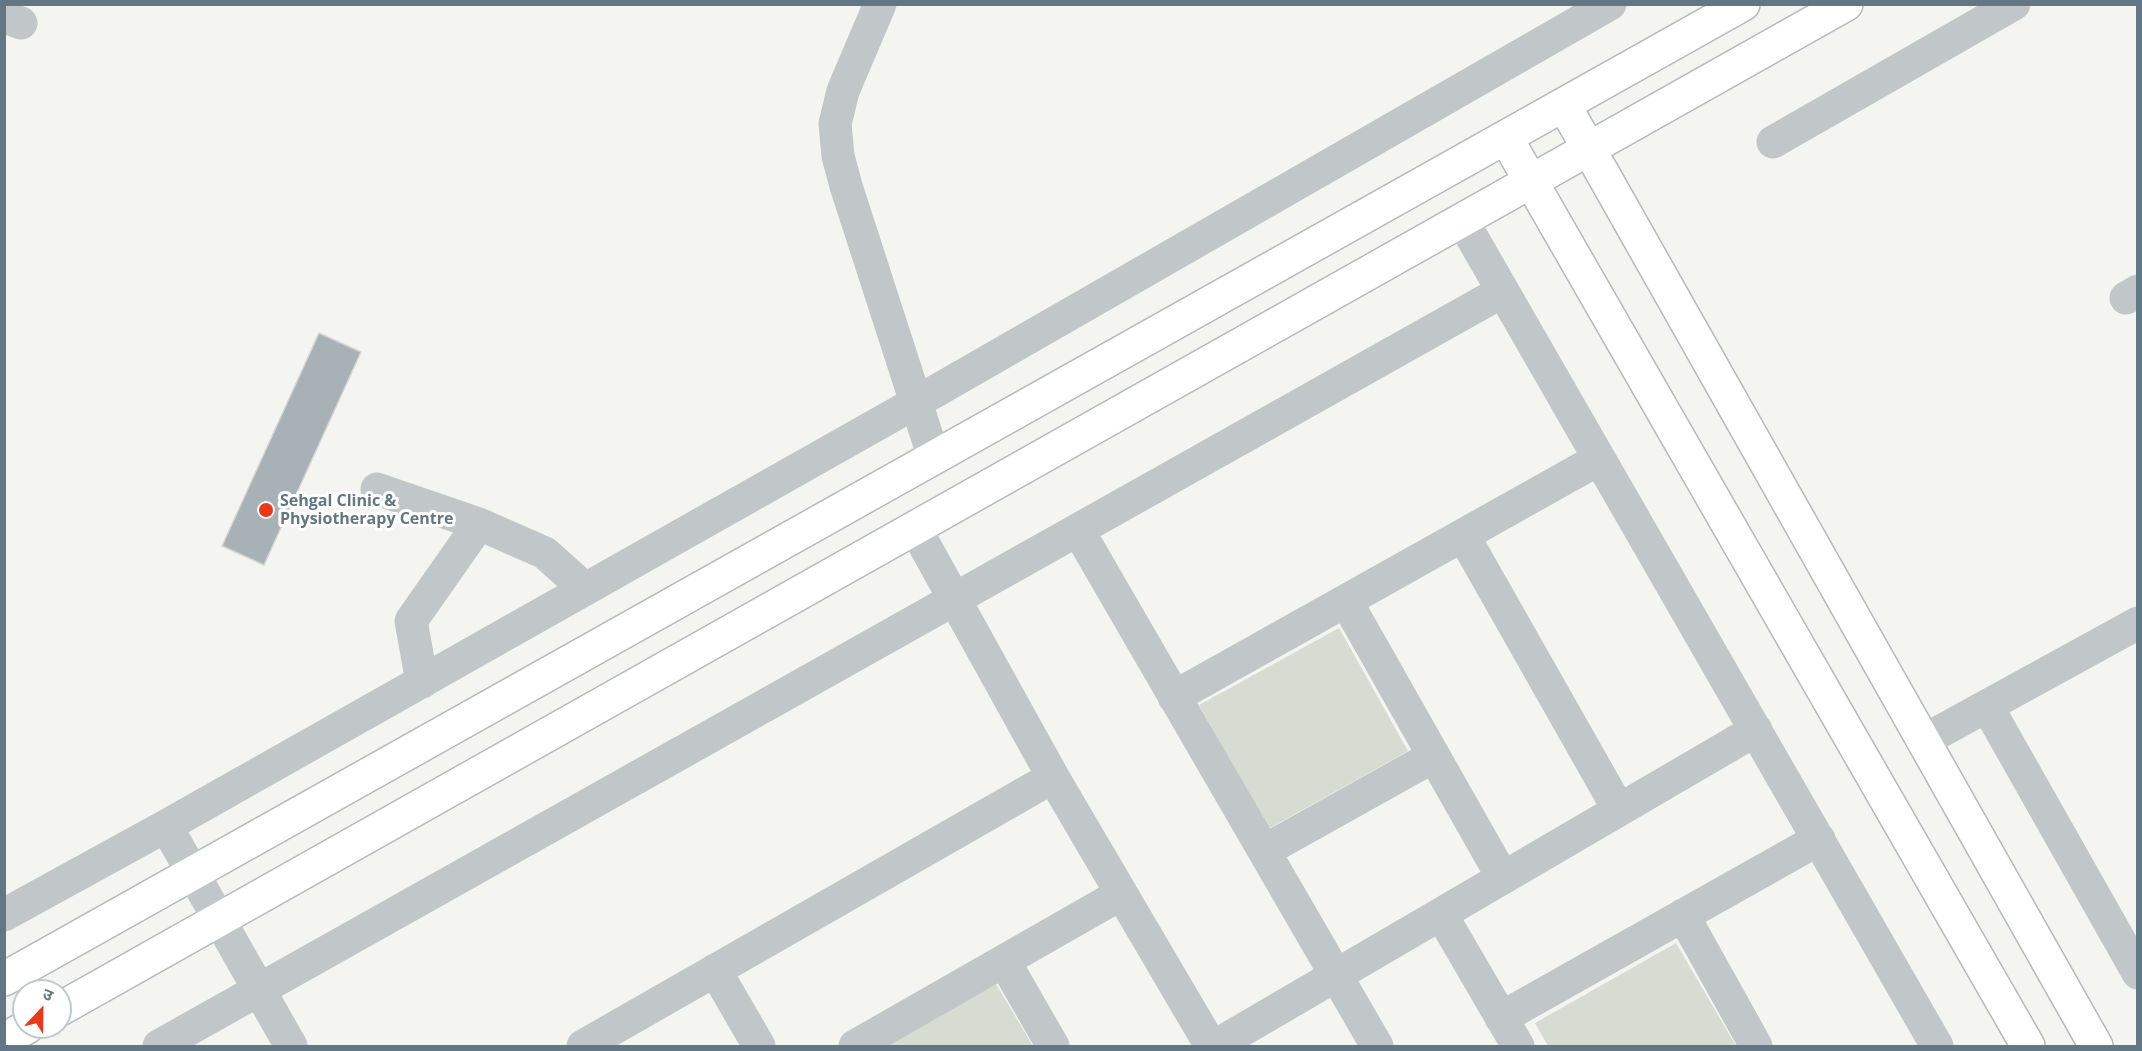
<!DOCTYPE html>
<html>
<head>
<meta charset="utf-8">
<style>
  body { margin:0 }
  #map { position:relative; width:2142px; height:1051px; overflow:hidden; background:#f4f4f0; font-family:"Open Sans","Noto Sans Devanagari",sans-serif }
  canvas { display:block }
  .frame { position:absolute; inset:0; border:6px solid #627783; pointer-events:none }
  .north { position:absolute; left:12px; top:979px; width:60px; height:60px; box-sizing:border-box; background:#fff; border:2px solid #c0c9cd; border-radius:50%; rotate:22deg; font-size:16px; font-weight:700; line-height:24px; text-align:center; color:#627783 }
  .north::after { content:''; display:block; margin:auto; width:21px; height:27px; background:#ec3719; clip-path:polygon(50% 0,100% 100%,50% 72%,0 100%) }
</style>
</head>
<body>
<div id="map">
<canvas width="2142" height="1051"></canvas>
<div class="frame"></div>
<div class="north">उ</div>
</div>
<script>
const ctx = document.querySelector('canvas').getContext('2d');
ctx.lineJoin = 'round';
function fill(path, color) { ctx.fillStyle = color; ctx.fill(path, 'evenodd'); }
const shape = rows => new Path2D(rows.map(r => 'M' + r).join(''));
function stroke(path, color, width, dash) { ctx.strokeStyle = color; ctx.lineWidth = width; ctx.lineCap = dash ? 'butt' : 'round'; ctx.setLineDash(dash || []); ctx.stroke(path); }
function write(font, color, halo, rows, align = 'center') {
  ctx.font = font + ' "Open Sans",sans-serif'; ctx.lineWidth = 6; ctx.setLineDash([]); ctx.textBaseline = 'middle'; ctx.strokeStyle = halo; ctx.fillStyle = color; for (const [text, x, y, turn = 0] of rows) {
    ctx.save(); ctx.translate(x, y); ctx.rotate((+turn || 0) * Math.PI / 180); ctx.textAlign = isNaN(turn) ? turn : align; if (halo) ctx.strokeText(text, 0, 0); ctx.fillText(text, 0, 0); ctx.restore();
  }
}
fill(shape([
  [1339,628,1408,751,1268,829,1199,705],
  [1676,943,1736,1046,1548,1046,1535,1023],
  [996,984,1033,1046,886,1046]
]), '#d6dcd1');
const building = shape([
  [319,333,361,352,264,565,222,546,319,333]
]);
fill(building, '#a8b2b6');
stroke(building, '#d5d5d3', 1.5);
const secondary = shape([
  [1564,105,2096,1046],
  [1506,138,2028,1046],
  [4,979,1743,4],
  [60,1009,1846,4],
  [4,1040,27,1027]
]);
stroke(secondary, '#b3babd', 36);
stroke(shape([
  [880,4,843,91,835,124,838,156,846,186,934,458],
  [4,17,21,23],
  [1773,142,2014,4],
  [1462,220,1937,1046],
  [2126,298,2138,291],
  [377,489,479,524],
  [915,528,1053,777,1211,1046],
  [1078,530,1377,1046],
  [1463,535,1619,810],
  [1346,601,1503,878],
  [422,682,411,621,479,524,545,553,585,589],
  [1174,697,1599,459],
  [1987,706,2138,973],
  [1923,741,2138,623],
  [166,826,291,1046],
  [1264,851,1434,756],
  [1441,914,1518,1046],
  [4,915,166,826,915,403,1610,4],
  [1683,915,1756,1046],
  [1004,961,1053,1046],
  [715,970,759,1046],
  [1501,1018,1819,839],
  [159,1046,1503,291],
  [583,1046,1053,777],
  [855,1046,1121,894],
  [1215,1046,1756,730]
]), '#c1c6c8', 33);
stroke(secondary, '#fff', 33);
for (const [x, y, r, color] of [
  [266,510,8,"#ec3719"]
]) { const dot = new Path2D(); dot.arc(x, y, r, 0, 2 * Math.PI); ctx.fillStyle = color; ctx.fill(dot); stroke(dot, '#fff', 2); }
write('bold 16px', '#627783', '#fff', [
  ["Sehgal Clinic &",280,501],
  ["Physiotherapy Centre",280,519]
], 'left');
</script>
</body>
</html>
